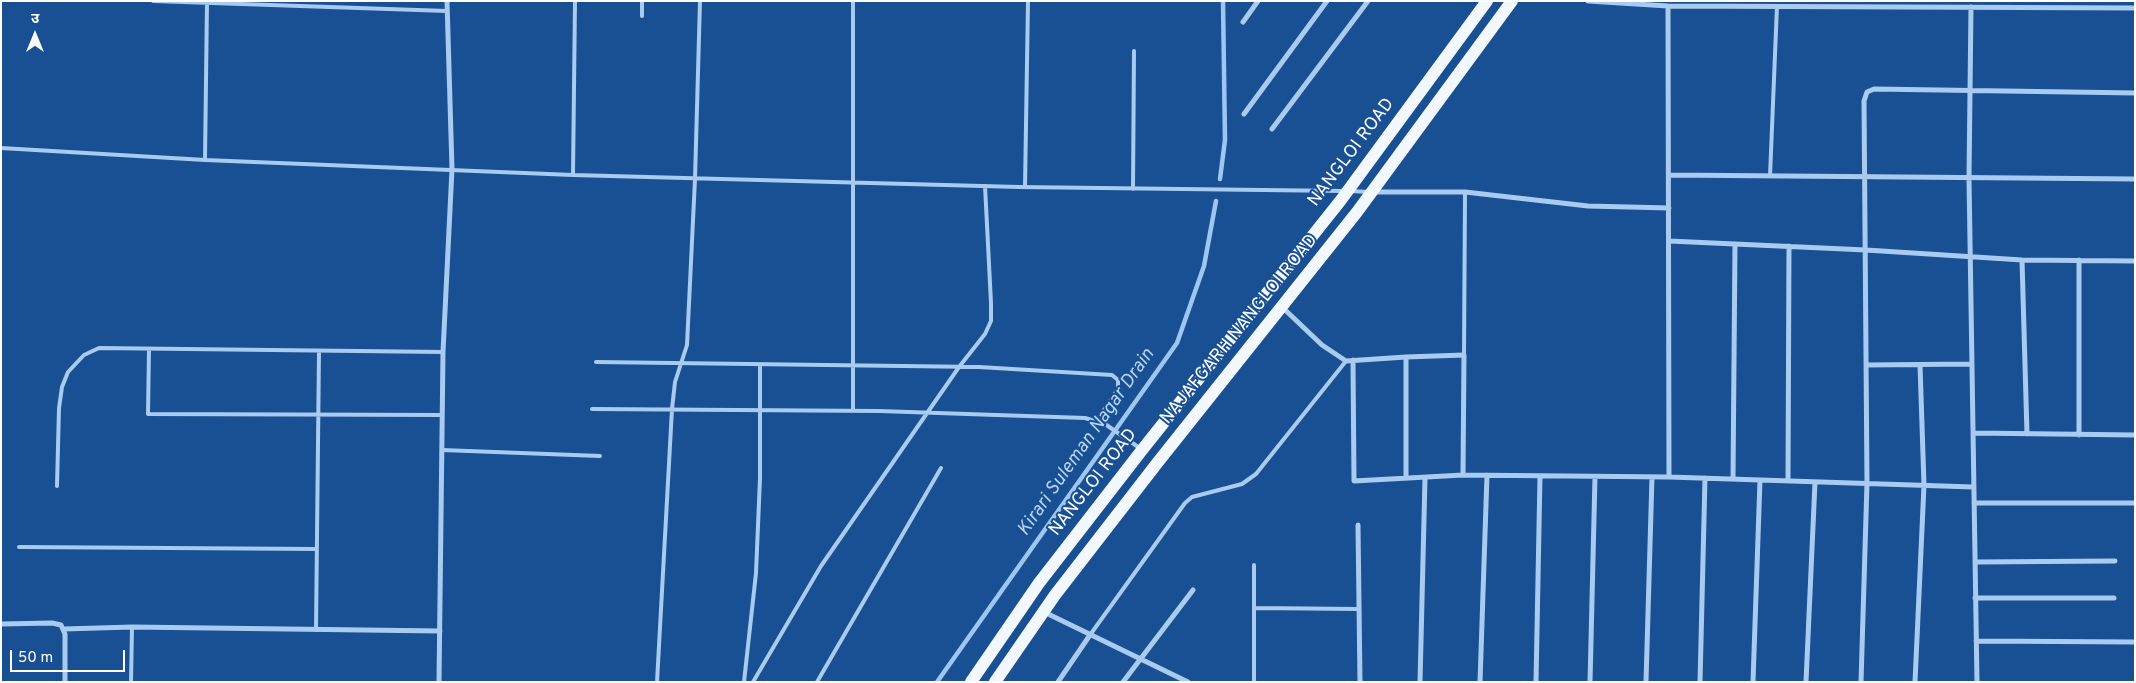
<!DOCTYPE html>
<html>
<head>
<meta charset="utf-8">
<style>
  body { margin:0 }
  #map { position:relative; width:2136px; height:683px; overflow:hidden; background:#195093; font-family:Overpass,"Noto Sans Devanagari",sans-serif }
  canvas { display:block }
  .frame { position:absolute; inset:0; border:2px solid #fff; pointer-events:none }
  .north { position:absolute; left:10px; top:10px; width:50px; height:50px; -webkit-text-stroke:4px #195093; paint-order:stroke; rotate:0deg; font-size:14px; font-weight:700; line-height:20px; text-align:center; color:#fff }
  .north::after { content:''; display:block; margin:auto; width:18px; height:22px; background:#fff; clip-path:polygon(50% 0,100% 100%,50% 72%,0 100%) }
  .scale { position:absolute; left:10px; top:650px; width:115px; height:22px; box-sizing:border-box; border:2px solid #fff; border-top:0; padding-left:6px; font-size:15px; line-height:18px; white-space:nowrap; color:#fff; -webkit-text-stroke:4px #195093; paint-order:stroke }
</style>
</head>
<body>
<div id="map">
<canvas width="2136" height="683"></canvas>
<div class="frame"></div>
<div class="north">उ</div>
<div class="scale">50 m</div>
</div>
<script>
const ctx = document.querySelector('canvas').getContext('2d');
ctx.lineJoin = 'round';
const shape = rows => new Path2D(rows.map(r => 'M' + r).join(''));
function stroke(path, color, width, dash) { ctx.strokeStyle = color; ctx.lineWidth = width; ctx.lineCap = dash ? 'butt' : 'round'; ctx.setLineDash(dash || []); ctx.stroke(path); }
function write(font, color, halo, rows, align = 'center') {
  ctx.font = font + ' Overpass,sans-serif'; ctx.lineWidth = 4; ctx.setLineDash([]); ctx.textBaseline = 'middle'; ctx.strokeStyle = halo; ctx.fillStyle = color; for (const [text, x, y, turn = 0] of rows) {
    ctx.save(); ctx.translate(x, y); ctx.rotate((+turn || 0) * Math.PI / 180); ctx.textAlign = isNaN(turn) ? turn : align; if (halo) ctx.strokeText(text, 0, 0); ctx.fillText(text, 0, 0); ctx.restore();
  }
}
stroke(shape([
  [1220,179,1225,140,1223,1],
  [937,682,1177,343,1204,266,1216,201]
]), '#9dc6f2', 4.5);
stroke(shape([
  [153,1,447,11],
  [853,1,853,411],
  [642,16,642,1],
  [1,148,205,160,573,175,1019,187,1344,191],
  [205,160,207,2],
  [573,175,575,1],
  [1770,176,1777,6],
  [1025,187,1028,1],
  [1133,189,1134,51],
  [1351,191,1369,192],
  [149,349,148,414,442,415],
  [1464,355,1465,192],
  [596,362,979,367,1112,375,1118,380,1118,389,1097,420],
  [592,409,879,411,1085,418,1105,424,1141,449],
  [442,450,600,456],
  [57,486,59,408,62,387,68,372,84,355,99,348,443,352],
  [19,547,317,549],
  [1254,608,1358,609],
  [316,630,319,351],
  [1090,635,1185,503,1192,497,1242,484,1256,474,1346,361],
  [131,682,132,627],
  [657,682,672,409,675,382,687,345,695,179,700,1],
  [744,682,756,573,760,478,760,364],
  [753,682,821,566,959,367,985,334,991,321,991,303,985,186],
  [817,682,941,468],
  [1254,682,1254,565]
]), '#aacbf0', 4);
stroke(shape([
  [1588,1,1668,6,2135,8],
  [1668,6,1669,477],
  [1971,7,1969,178,1977,682],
  [1243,22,1258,1],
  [1244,114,1327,1],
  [1272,129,1368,1],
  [1669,175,2135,179],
  [1373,192,1465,192,1588,206,1669,208],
  [1669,241,1866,250,2022,260,2135,261],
  [2022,260,2027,434],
  [2079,260,2079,435],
  [1282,307,1322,345,1346,361,1406,357,1406,477],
  [1406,357,1464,355,1463,475],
  [1353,360,1354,481,1463,475,1669,477,1973,487],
  [1866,365,1972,364],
  [1973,433,2135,435],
  [1733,479,1735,244],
  [1788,481,1789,246],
  [1974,503,2135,503],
  [1358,525,1360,682],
  [1975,562,2115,561],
  [1975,598,2114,598],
  [1044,612,1188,682],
  [1,624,52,623,61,625,65,634,65,682],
  [64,629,132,627,440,631],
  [1976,641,2135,642],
  [439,682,443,352,452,169,447,1],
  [1058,682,1090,635],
  [1123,682,1193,590],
  [1420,682,1425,478],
  [1480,682,1487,475],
  [1536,682,1540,476],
  [1590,682,1595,477],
  [1646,682,1652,477],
  [1700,682,1705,478],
  [1753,682,1760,480],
  [1806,682,1815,482],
  [1861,682,1867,483,1864,101,1867,92,1874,89,2135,93],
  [1915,682,1924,485,1920,365]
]), '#aacbf0', 5);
stroke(shape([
  [971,682,1039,583,1142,450,1341,200,1487,1],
  [995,682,1055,595,1158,462,1357,212,1512,1]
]), '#f3f8ff', 12);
write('18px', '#fff', '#195093', [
  ["NANGLOI ROAD",1352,153,-53],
  ["NAJAFGARH NANGLOI ROAD",1240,330,-51],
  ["NANGLOI ROAD",1094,483,-52]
]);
write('italic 19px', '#b6d5f6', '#195093', [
  ["Kirari Suleman Nagar Drain",1087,443,-55]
]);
</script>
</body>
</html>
